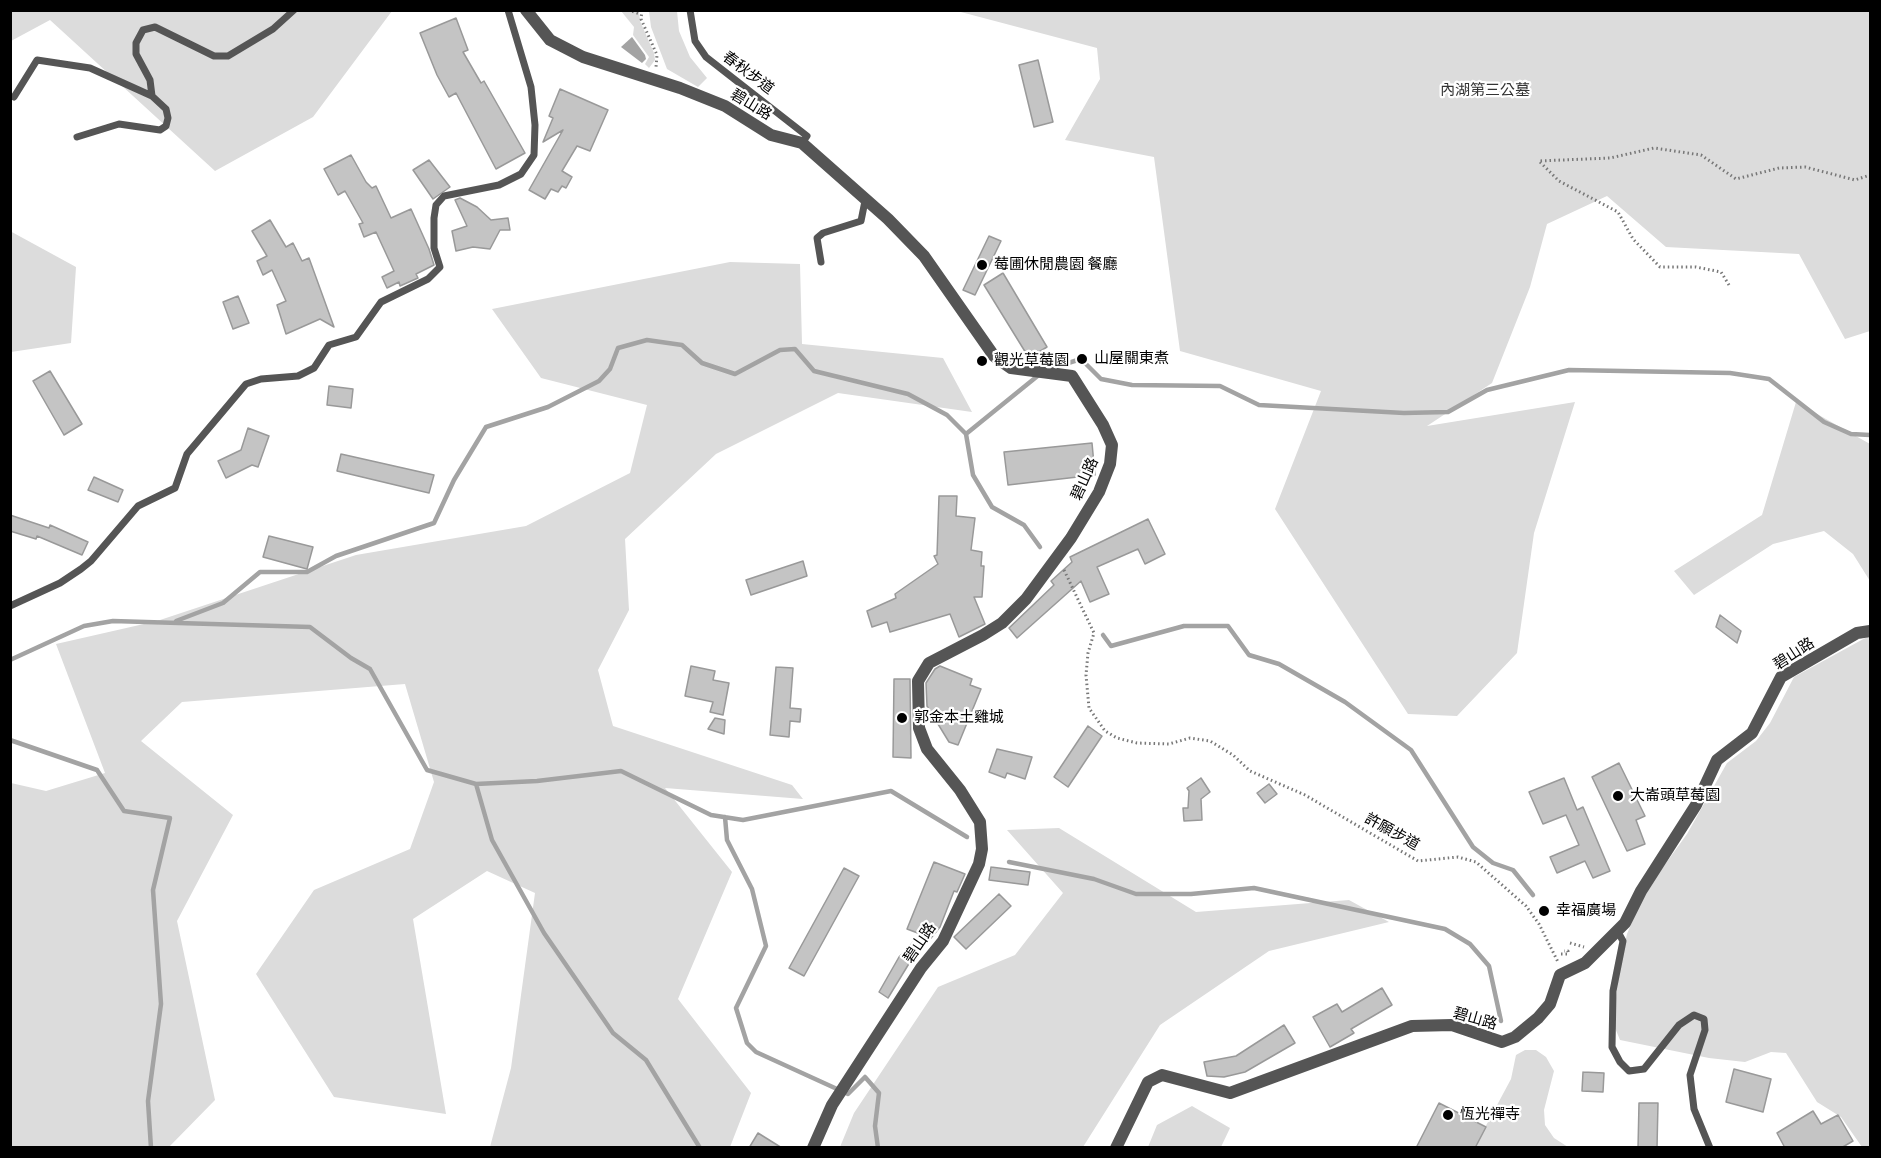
<!DOCTYPE html>
<html>
<head>
<meta charset="utf-8">
<style>
  body { margin:0 }
  #map { position:relative; width:1881px; height:1158px; overflow:hidden; background:#fff; font-family:"IBM Plex Sans",sans-serif }
  canvas { display:block }
  .frame { position:absolute; inset:0; border:12px solid #000; pointer-events:none }
</style>
</head>
<body>
<div id="map">
<canvas width="1881" height="1158"></canvas>
<div class="frame"></div>
</div>
<script>
const ctx = document.querySelector('canvas').getContext('2d');
ctx.lineJoin = 'round';
function fill(path, color) { ctx.fillStyle = color; ctx.fill(path, 'evenodd'); }
const shape = rows => new Path2D(rows.map(r => 'M' + r).join(''));
function stroke(path, color, width, dash) { ctx.strokeStyle = color; ctx.lineWidth = width; ctx.lineCap = dash ? 'butt' : 'round'; ctx.setLineDash(dash || []); ctx.stroke(path); }
function write(font, color, halo, rows, align = 'center') {
  ctx.font = font + ' "IBM Plex Sans","Noto Sans TC",sans-serif'; ctx.lineWidth = 4.5; ctx.setLineDash([]); ctx.textBaseline = 'middle'; ctx.strokeStyle = halo; ctx.fillStyle = color; for (const [text, x, y, turn = 0] of rows) {
    ctx.save(); ctx.translate(x, y); ctx.rotate((+turn || 0) * Math.PI / 180); ctx.textAlign = isNaN(turn) ? turn : align; if (halo) ctx.strokeText(text, 0, 0); ctx.fillText(text, 0, 0); ctx.restore();
  }
}
fill(shape([
  [11,11,392,11,313,117,215,171,50,20,11,41],
  [621,11,639,11,640,21,654,53,655,60,649,68,645,64,649,57,633,35,634,27],
  [649,11,677,11,679,31,690,57,707,78,698,87,667,69,651,27],
  [957,11,1870,11,1870,331,1845,339,1799,254,1666,247,1607,196,1547,224,1530,287,1492,383,1427,426,1575,402,1534,533,1517,653,1457,716,1408,714,1275,509,1321,391,1180,351,1154,157,1065,140,1100,79,1097,48],
  [10,231,76,267,71,343,11,352],
  [730,262,800,264,802,344,943,358,972,412,838,393,716,454,625,539,629,610,598,670,613,726,792,785,803,799,665,788,732,872,678,999,751,1093,730,1147,490,1147,511,1068,535,893,487,871,413,919,446,1114,334,1097,256,974,314,890,410,849,434,782,405,684,182,702,141,741,233,815,177,921,215,1100,169,1147,11,1147,11,783,46,791,105,773,56,644,157,621,356,555,526,526,630,473,647,405,541,378,492,309],
  [1796,402,1870,444,1870,581,1853,554,1824,531,1773,544,1694,595,1674,571,1762,515],
  [1867,637,1870,637,1870,1147,1862,1147,1841,1117,1817,1102,1786,1053,1771,1052,1745,1062,1709,1058,1620,1040,1613,1023,1620,964,1627,934,1643,895,1687,834,1727,763,1756,741,1770,723,1794,677],
  [1059,828,1196,912,1349,900,1389,922,1269,951,1160,1025,1083,1147,840,1147,854,1113,938,987,1015,955,1063,893,1007,830],
  [1525,1050,1536,1050,1546,1057,1554,1071,1544,1110,1545,1125,1554,1138,1568,1147,1474,1148,1511,1079,1516,1055],
  [1192,1106,1230,1128,1221,1147,1148,1147,1157,1125]
]), '#dcdcdc');
fill(shape([
  [632,37,645,55,646,59,642,63,621,47]
]), '#a3a3a3');
stroke(shape([
  [1049,369,1081,359,1101,379,1132,385,1220,386,1259,405,1404,413,1448,412,1487,390,1569,370,1730,373,1769,379,1824,422,1851,434,1870,435],
  [966,434,1040,374],
  [176,621,223,603,260,572,307,572,336,556,434,523,454,480,486,427,548,407,599,381,610,369,618,348,647,340,682,345,702,363,735,374,780,350,795,349,814,371,908,394,947,415,966,434,973,475,992,507,1024,525,1040,547],
  [1103,635,1111,646,1184,626,1228,626,1249,655,1279,664,1345,702,1411,750,1473,847,1493,863,1513,870,1533,895],
  [10,660,84,626,113,621,310,627,351,658,370,669,427,770,476,784,537,781,621,771,711,815,743,820,891,791,967,837],
  [10,740,97,770,124,811,170,818,153,890,161,1004,148,1101,151,1148],
  [476,784,492,840,544,933,613,1033,646,1060,700,1148],
  [725,817,727,840,752,889,766,946,736,1008,747,1043,756,1052,848,1094,865,1077,879,1093,875,1126,878,1148],
  [1009,862,1094,879,1136,894,1191,894,1254,888,1445,929,1470,944,1489,966,1501,1021]
]), '#a3a3a3', 4.5);
const building = shape([
  [456,18,468,50,463,52,481,83,484,81,525,153,496,169,456,93,449,97,437,75,420,33,456,18],
  [1038,60,1053,122,1034,127,1019,65,1038,60],
  [560,89,608,110,590,151,577,146,562,171,572,177,566,188,562,186,558,192,551,189,545,199,529,190,563,130,543,142,553,118,549,116,560,89],
  [351,155,366,182,372,188,376,186,391,218,411,209,429,249,434,265,416,274,418,278,400,286,399,282,387,288,382,277,394,271,376,232,364,237,359,224,363,223,345,191,338,195,324,169,351,155],
  [429,160,450,187,433,199,413,170,429,160],
  [460,198,477,207,491,220,508,218,510,230,500,230,490,249,473,247,456,251,452,231,467,226,455,200,460,198],
  [270,220,286,247,293,243,302,261,309,258,334,327,320,319,286,334,277,305,286,301,272,270,263,275,257,261,267,256,252,231,270,220],
  [989,236,1001,241,975,295,963,290,989,236],
  [1003,273,1047,347,1029,358,984,285,1003,273],
  [238,296,249,323,233,329,223,302,238,296],
  [50,371,82,424,64,435,33,381,50,371],
  [329,386,353,389,351,408,327,405,329,386],
  [248,428,269,436,258,467,252,465,226,478,218,461,241,450,248,428],
  [1092,443,1095,475,1008,485,1004,452,1092,443],
  [341,454,434,475,429,493,337,471,341,454],
  [94,477,123,490,118,502,88,490,94,477],
  [939,496,957,496,956,516,975,518,971,550,982,552,981,566,984,566,982,597,974,597,985,624,959,637,950,614,890,632,887,622,872,627,867,611,896,598,895,594,938,564,934,556,937,555,939,496],
  [10,515,49,528,50,525,88,542,82,555,37,536,36,539,10,531,10,515],
  [1148,519,1165,554,1145,564,1138,549,1097,567,1109,594,1090,602,1081,581,1017,638,1009,628,1054,585,1051,581,1072,562,1070,557,1148,519],
  [269,536,313,547,307,569,263,557,269,536],
  [803,561,807,576,751,595,746,580,803,561],
  [1720,615,1741,631,1737,643,1716,627,1720,615],
  [691,666,715,671,713,680,729,683,723,715,710,712,713,702,685,696,691,666],
  [940,666,972,679,970,685,981,689,958,745,949,742,927,706,926,683,935,669,940,666],
  [776,667,793,668,790,708,801,709,800,722,790,721,789,737,770,735,776,667],
  [894,679,910,679,911,758,893,757,894,679],
  [715,718,725,720,724,734,708,729,715,718],
  [1088,726,1102,736,1068,787,1054,777,1088,726],
  [997,749,1032,757,1025,779,1007,773,1005,778,989,772,997,749],
  [1619,763,1645,816,1636,820,1645,844,1627,851,1592,777,1619,763],
  [1201,778,1210,792,1201,799,1202,820,1184,821,1183,808,1188,808,1189,791,1187,788,1201,778],
  [1564,778,1577,810,1583,807,1610,871,1593,878,1585,861,1557,873,1550,857,1579,845,1566,815,1543,824,1529,792,1564,778],
  [1269,784,1277,794,1265,803,1257,793,1269,784],
  [934,862,965,874,957,892,954,891,940,927,931,938,907,929,934,862],
  [991,867,1030,872,1028,885,989,880,991,867],
  [844,868,859,876,804,976,789,968,844,868],
  [999,894,1011,906,966,949,954,937,999,894],
  [920,935,924,939,888,998,879,992,899,957,920,935],
  [1382,988,1392,1005,1351,1029,1354,1033,1330,1047,1313,1017,1337,1004,1342,1012,1382,988],
  [1284,1025,1295,1043,1245,1072,1224,1077,1207,1076,1204,1062,1236,1056,1284,1025],
  [1734,1069,1771,1079,1763,1112,1726,1102,1734,1069],
  [1583,1072,1604,1073,1603,1092,1582,1091,1583,1072],
  [1439,1103,1486,1127,1475,1148,1416,1148,1439,1103],
  [1639,1103,1658,1103,1657,1148,1638,1148,1639,1103],
  [1813,1111,1821,1124,1838,1115,1853,1141,1841,1148,1785,1148,1777,1133,1813,1111],
  [758,1133,782,1148,749,1148,758,1133]
]);
fill(building, '#c4c4c4');
stroke(building, '#999', 1.5);
stroke(shape([
  [628,10,640,14],
  [642,10,641,19,657,55,656,67],
  [1729,285,1721,272,1696,267,1660,267,1633,239,1618,212,1559,181,1539,161,1610,158,1654,148,1701,155,1736,179,1779,168,1805,167,1855,180,1870,175],
  [1064,570,1094,633,1088,653,1086,675,1089,708,1105,731,1117,738,1137,743,1169,744,1190,738,1210,741,1233,755,1250,771,1305,795,1418,861,1458,857,1476,862,1526,906,1539,924,1558,962],
  [1570,943,1584,947],
  [1561,954,1568,954,1568,951,1564,951]
]), '#777', 3, [1.5, 3]);
stroke(shape([
  [690,10,695,41,706,57,807,136,802,143],
  [14,97,37,60,90,68,152,96,150,80,136,54,136,43,143,30,155,27,214,56,228,56,273,29,294,10],
  [77,137,119,124,160,130,166,126,168,118,166,109,152,96],
  [821,262,817,238,823,233,861,221,865,201],
  [10,606,60,583,81,569,91,561,138,506,175,488,187,454,246,384,261,379,298,376,314,368,329,345,356,337,381,302,428,279,440,267,434,248,434,218,436,205,444,196,499,185,521,174,534,155,535,125,531,87,508,10],
  [1618,932,1623,941,1613,991,1612,1047,1620,1062,1629,1071,1644,1069,1679,1025,1694,1015,1704,1019,1705,1030,1690,1075,1694,1109,1710,1148]
]), '#555', 7);
stroke(shape([
  [526,10,550,40,583,57,680,88,725,106,771,135,802,143,888,219,924,256,994,356,1011,368,1072,376,1103,425,1112,445,1110,464,1099,492,1071,538,1026,599,1002,623,983,635,929,663,918,681,919,728,927,749,960,790,980,822,982,849,979,864,943,941,921,968,832,1105,813,1148],
  [1116,1148,1148,1082,1162,1075,1230,1093,1412,1026,1452,1025,1502,1042,1515,1037,1538,1018,1550,1004,1560,975,1585,963,1625,923,1641,891,1696,805,1717,760,1752,733,1781,677,1857,633,1870,631]
]), '#555', 12);
for (const [x, y, r, color] of [
  [982,265,6,"#000"],
  [1082,359,6,"#000"],
  [982,361,6,"#000"],
  [902,718,6,"#000"],
  [1618,796,6,"#000"],
  [1544,911,6,"#000"],
  [1448,1115,6,"#000"]
]) { const dot = new Path2D(); dot.arc(x, y, r, 0, 2 * Math.PI); ctx.fillStyle = color; ctx.fill(dot); stroke(dot, '#fff', 2); }
write('15px', '#000', '#fff', [
  ["春秋步道",748,73,37],
  ["碧山路",751,105,31],
  ["碧山路",1085,479,-66],
  ["碧山路",1794,654,-33],
  ["許願步道",1392,832,29],
  ["碧山路",920,943,-56],
  ["碧山路",1475,1019,16]
]);
write('15px', '#333', '#fff', [
  ["內湖第三公墓",1485,91]
]);
write('15px', '#000', '#fff', [
  ["莓圃休閒農園 餐廳",994,265],
  ["山屋關東煮",1094,359],
  ["觀光草莓園",994,361],
  ["郭金本土雞城",914,718],
  ["大崙頭草莓園",1630,796],
  ["幸福廣場",1556,911],
  ["恆光禪寺",1460,1115]
], 'left');
</script>
</body>
</html>
